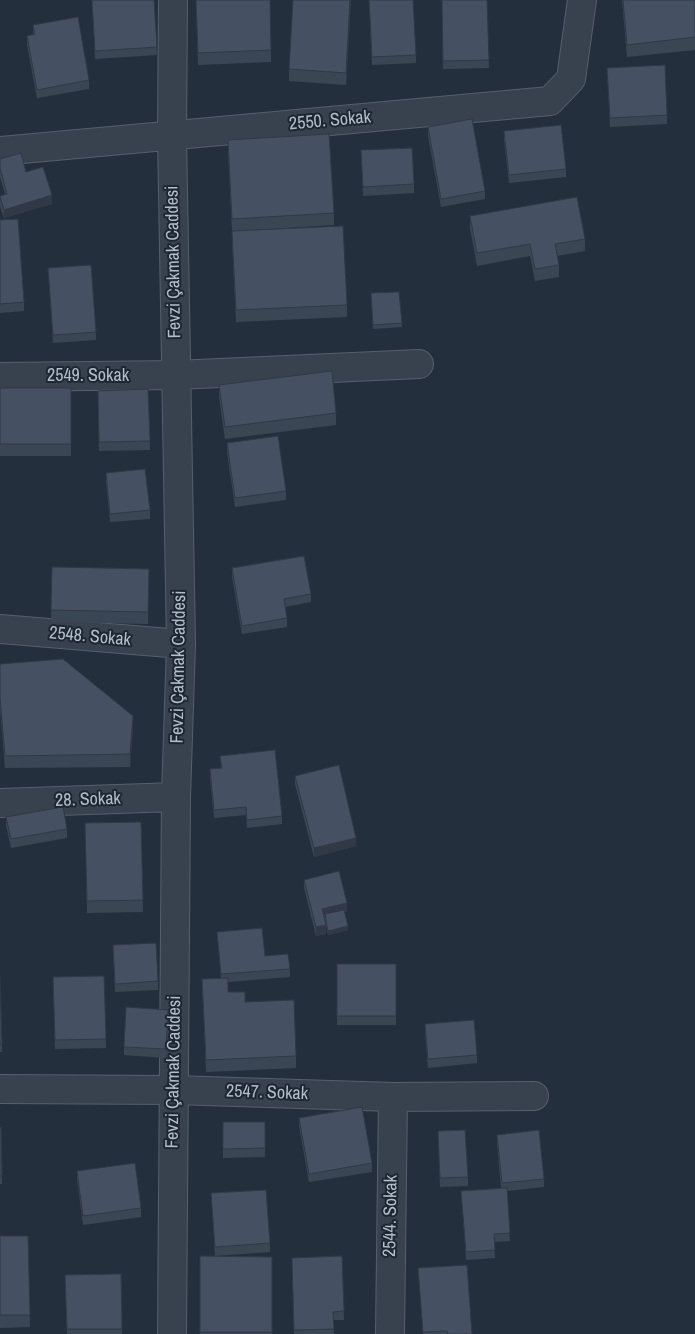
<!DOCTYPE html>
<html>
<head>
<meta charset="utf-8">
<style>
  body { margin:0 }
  canvas { display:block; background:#242f3e }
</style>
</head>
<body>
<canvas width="695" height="1334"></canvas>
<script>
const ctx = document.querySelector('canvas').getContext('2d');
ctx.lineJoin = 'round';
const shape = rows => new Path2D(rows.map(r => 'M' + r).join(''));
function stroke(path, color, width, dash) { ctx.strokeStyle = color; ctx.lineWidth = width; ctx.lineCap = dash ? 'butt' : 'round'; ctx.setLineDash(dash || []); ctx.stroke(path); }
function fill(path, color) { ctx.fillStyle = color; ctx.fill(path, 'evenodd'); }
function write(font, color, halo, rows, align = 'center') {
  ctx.font = font + ' "Archivo Narrow",sans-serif'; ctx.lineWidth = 4; ctx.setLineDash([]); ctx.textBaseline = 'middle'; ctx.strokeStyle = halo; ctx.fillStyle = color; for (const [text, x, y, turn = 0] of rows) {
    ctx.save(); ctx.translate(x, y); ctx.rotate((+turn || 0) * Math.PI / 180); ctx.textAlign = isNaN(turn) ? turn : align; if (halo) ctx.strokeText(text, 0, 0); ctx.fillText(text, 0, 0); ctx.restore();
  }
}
const minor = shape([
  [0,151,550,101,571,79,582,0],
  [0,377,176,375,419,364],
  [0,629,181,644],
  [0,803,176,797],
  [0,1089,174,1090,393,1097,534,1096],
  [172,1334,176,797,181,644,172,135,173,0],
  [390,1334,393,1097]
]);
stroke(minor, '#565f6c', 30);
stroke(minor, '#38414e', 28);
fill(shape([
  [92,0,154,0,157,55,95,59],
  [196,0,271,50,271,62,198,65],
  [351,0,346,85,289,81,289,69],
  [369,0,416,55,416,63,372,65],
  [442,0,487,0,489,68,443,69],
  [622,0,695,0,695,50,627,57],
  [33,25,89,80,89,89,37,98,27,45,27,36,33,35],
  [607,68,667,115,667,124,610,127],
  [428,127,485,191,485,199,441,207,428,136],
  [504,131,566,169,566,177,509,183,504,140],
  [228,140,334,213,334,225,238,231,347,305,347,317,236,322,232,243,232,231,228,152],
  [361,150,414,184,414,193,363,196],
  [0,159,52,204,4,218,0,207,0,196,5,194,0,177],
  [470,216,585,239,585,251,557,256,559,265,559,277,535,281,530,256,477,266,470,228],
  [0,220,24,302,24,311,0,313],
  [48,268,96,332,96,340,53,343],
  [371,293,402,323,402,327,373,329],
  [219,385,336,413,336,425,225,439,219,397],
  [0,388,71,388,71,456,0,456],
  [148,389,150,450,99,451,98,391],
  [227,443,286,491,286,500,235,507,227,452],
  [106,473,150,510,150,519,110,522,106,481],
  [52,567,149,569,148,624,51,622],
  [232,568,311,594,311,602,285,607,287,618,287,627,242,634,232,577],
  [0,664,133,728,130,767,5,768,0,709],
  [220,756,282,816,282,824,247,828,246,815,214,818,210,778,210,769,221,768],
  [295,776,356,846,314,857,295,784],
  [6,817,67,829,67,838,11,848,6,825],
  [141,822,143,912,87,913,85,823],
  [304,880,347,912,344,912,348,930,328,935,326,926,326,934,316,936,304,888],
  [217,932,290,969,290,977,228,982,228,992,245,1002,296,1056,296,1068,206,1072,202,979,221,979],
  [113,945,158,981,158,990,115,992],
  [337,964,396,964,396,1025,337,1025],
  [0,976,2,1052,0,1052],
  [104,976,106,1048,55,1049,53,977],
  [168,1018,166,1058,124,1055,124,1047],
  [425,1024,477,1055,477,1063,428,1068,425,1033],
  [299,1118,372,1163,372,1172,309,1182,299,1126],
  [223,1122,265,1122,265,1157,223,1158],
  [1,1127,2,1184,0,1184,0,1128],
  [438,1131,468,1177,468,1186,440,1187],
  [497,1135,544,1179,544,1187,507,1191,510,1241,494,1242,495,1258,466,1260,461,1191,501,1188,497,1143],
  [77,1171,141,1208,141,1217,83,1225,77,1179],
  [211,1193,270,1243,270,1252,215,1256],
  [0,1236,28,1236,30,1327,0,1328],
  [200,1256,272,1257,272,1334,200,1334],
  [342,1256,344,1320,333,1320,334,1334,294,1334,292,1258],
  [418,1268,472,1334,423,1334],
  [121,1274,122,1334,67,1334,65,1275]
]), '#3b4654');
fill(shape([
  [350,0,351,0,346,85,346,73],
  [52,195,52,204,4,218,4,210],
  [133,716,133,728,130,767,130,754],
  [356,838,356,846,314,857,314,848],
  [347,903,347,912,325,917,325,914,325,917,322,909],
  [326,925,326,934,316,936,316,927],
  [348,926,348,930,328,935,328,931]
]), '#303945');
const building = shape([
  [92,0,154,0,157,47,95,51,92,0],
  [196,0,270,0,271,50,198,53,196,0],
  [293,0,350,0,346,73,289,69,293,0],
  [369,0,413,0,416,55,372,57,369,0],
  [442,0,487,0,489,60,443,61,442,0],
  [623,0,695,0,695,37,627,45,623,0],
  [78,17,89,80,37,90,27,36,35,34,33,25,78,17],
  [665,65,667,115,610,118,607,68,665,65],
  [472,119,485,191,441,199,428,127,472,119],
  [561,125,566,169,509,175,504,131,561,125],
  [329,134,334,213,232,219,228,140,329,134],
  [412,148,414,184,363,187,361,150,412,148],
  [21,153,26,172,43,167,52,195,4,210,0,196,7,194,0,168,0,159,21,153],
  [577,197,585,239,555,244,559,265,535,269,530,244,477,253,470,216,577,197],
  [18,219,24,302,0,304,0,220,18,219],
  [343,226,347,305,236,310,232,231,343,226],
  [91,265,96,332,53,335,48,268,91,265],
  [399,292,402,323,373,325,371,293,399,292],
  [332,371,336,413,225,427,219,385,332,371],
  [0,388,71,388,71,444,0,444,0,388],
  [148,389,150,441,99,442,98,391,148,389],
  [278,436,286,491,235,498,227,443,278,436],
  [145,469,150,510,110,514,106,473,145,469],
  [304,556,311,594,284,599,287,618,242,626,232,568,304,556],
  [52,567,149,569,148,612,51,610,52,567],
  [63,659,133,716,130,754,5,756,0,697,0,664,63,659],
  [275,750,282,816,247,820,246,807,214,810,210,769,222,768,220,756,275,750],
  [339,765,356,838,314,848,295,776,339,765],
  [63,807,67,829,11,839,6,817,63,807],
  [141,822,143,900,87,901,85,823,141,822],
  [339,871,347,903,322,909,326,925,316,927,304,880,339,871],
  [344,910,348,926,328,931,325,914,344,910],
  [262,928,265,956,288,954,290,969,221,974,217,932,262,928],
  [156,943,158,981,115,984,113,945,156,943],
  [337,964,396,964,396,1016,337,1016,337,964],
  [0,976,2,1044,0,1044,0,976],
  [104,976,106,1039,55,1040,53,977,104,976],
  [228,978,228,992,245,992,245,1002,294,1000,296,1056,206,1060,202,979,228,978],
  [126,1007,168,1010,166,1049,124,1047,126,1007],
  [474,1020,477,1055,428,1059,425,1024,474,1020],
  [362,1107,372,1163,309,1174,299,1118,362,1107],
  [223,1122,265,1122,265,1148,223,1149,223,1122],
  [1,1127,2,1176,0,1176,0,1128,1,1127],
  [465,1130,468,1177,440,1178,438,1131,465,1130],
  [539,1130,544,1179,502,1183,497,1135,539,1130],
  [135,1163,141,1208,83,1216,77,1171,135,1163],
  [507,1188,510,1233,494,1234,495,1250,466,1252,461,1191,507,1188],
  [266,1190,270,1243,215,1247,211,1193,266,1190],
  [0,1236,28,1236,30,1315,0,1315,0,1236],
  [200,1256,272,1257,272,1332,200,1332,200,1256],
  [342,1256,344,1311,333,1312,334,1329,294,1330,292,1258,342,1256],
  [467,1265,472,1334,448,1334,447,1331,423,1332,418,1268,467,1265],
  [121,1274,122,1329,67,1329,65,1275,121,1274]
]);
fill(building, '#455162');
stroke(building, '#303945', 1);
write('18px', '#b4bcc9', '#1d2633', [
  ["2550. Sokak",330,121,-5],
  ["Fevzi Çakmak Caddesi",174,262,-91],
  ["2549. Sokak",88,376],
  ["2548. Sokak",90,637,5],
  ["Fevzi Çakmak Caddesi",179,667,-89],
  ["28. Sokak",88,800,-2],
  ["Fevzi Çakmak Caddesi",174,1072,-89],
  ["2547. Sokak",267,1093,2],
  ["2544. Sokak",391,1216,-89]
]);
</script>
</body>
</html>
